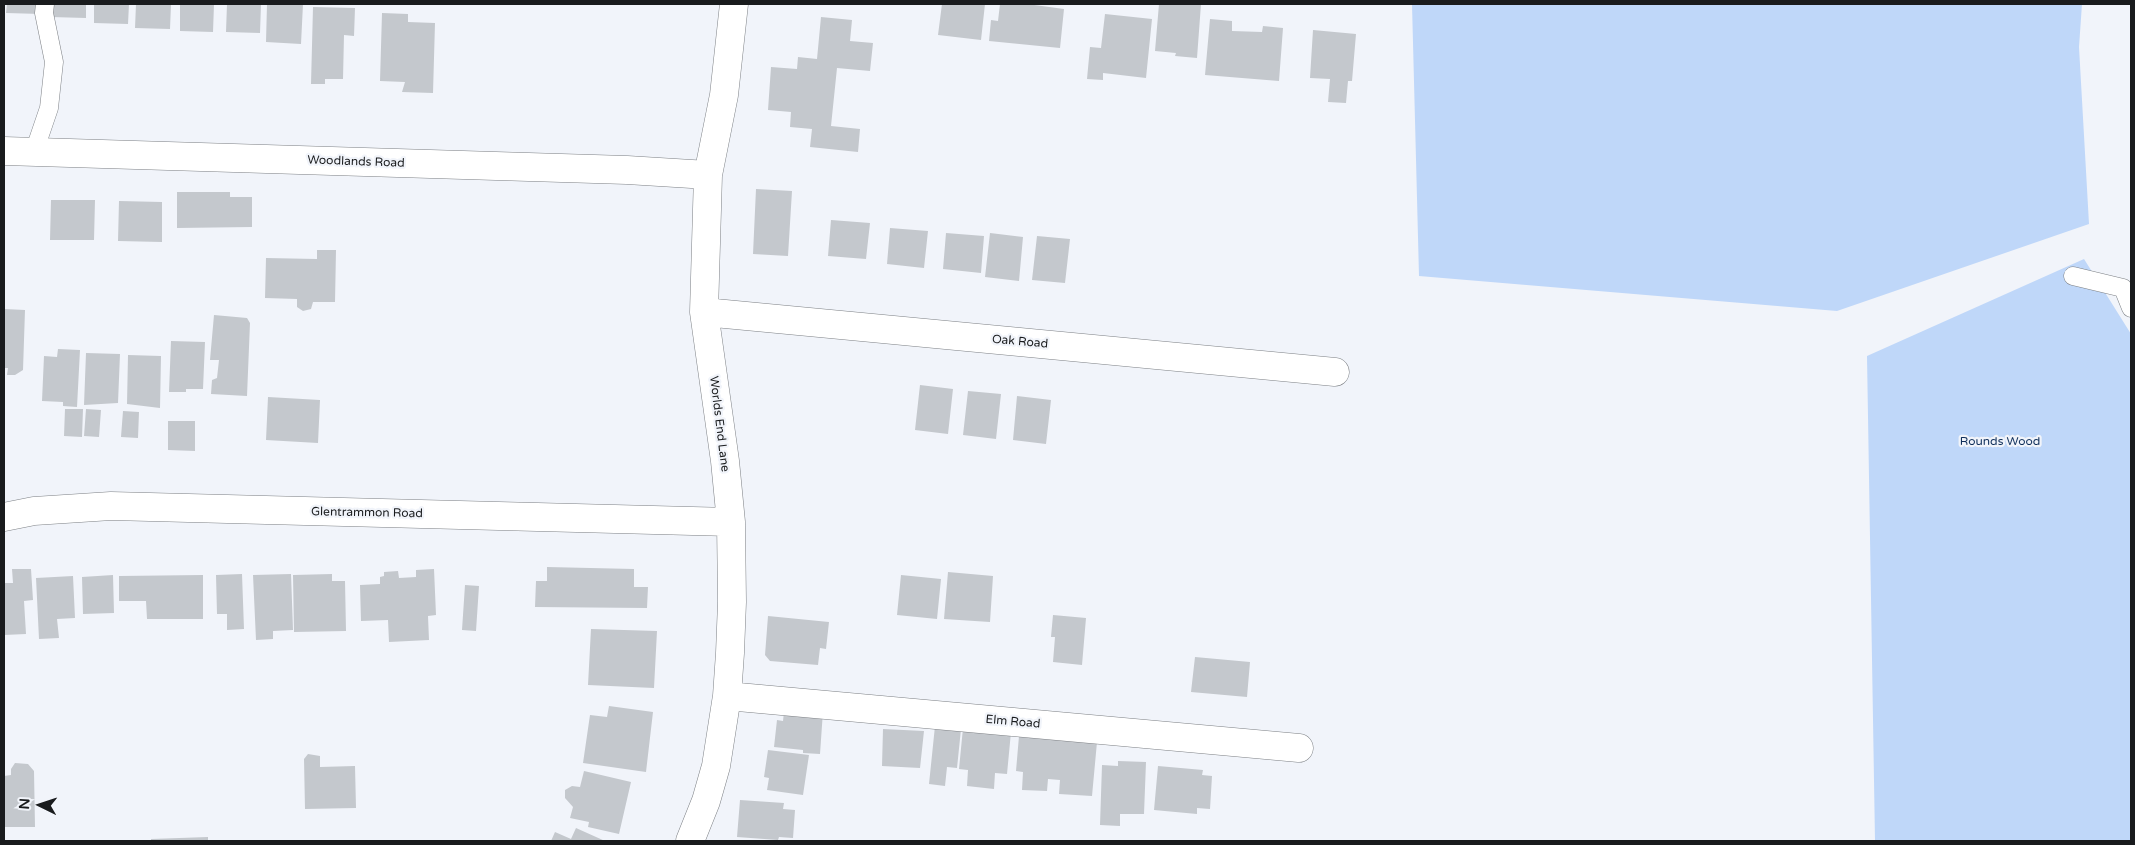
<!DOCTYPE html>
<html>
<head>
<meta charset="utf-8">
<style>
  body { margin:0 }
  #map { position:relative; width:2135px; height:845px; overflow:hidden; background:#f1f4fa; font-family:"Varela Round",sans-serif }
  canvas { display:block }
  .frame { position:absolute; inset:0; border:5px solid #191b1d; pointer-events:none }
  .north { position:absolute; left:15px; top:780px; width:50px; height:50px; -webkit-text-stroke:4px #f1f4fa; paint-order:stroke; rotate:274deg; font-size:14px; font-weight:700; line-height:20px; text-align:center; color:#191b1d }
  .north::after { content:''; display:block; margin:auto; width:18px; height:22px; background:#191b1d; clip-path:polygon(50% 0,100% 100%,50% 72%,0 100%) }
</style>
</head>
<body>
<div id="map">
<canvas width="2135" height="845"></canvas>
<div class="frame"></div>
<div class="north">N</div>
</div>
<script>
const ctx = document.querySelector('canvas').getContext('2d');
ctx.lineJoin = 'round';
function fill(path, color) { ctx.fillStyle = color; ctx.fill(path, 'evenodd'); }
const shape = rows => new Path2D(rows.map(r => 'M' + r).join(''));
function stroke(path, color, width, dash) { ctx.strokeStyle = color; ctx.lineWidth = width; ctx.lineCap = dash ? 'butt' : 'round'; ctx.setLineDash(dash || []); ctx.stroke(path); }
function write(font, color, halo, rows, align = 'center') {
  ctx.font = font + ' "Varela Round",sans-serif'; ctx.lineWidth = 4.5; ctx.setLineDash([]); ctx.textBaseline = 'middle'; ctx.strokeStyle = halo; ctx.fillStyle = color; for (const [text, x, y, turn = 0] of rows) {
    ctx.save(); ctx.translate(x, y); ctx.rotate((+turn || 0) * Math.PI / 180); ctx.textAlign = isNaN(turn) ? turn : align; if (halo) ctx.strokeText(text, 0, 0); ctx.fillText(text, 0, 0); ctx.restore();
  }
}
fill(shape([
  [1412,4,2082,4,2079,47,2089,224,1837,311,1419,276],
  [2084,259,2131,334,2131,841,1875,841,1867,356]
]), '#bfd7f9');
fill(shape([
  [7,4,41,4,41,14,6,13],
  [51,4,86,4,86,18,51,17],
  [94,4,129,4,128,24,94,23],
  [136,4,171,4,170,29,135,28],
  [180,4,214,4,213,32,180,31],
  [227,4,261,4,260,33,226,32],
  [267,4,303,4,301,44,266,42],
  [942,4,985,4,981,40,938,35],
  [1000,4,1027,4,1064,9,1060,48,989,41,991,20,998,21],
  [1159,4,1201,4,1197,58,1175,56,1176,53,1155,51],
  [313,7,355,8,354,36,344,35,343,79,325,79,325,84,311,84],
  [382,13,408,14,408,22,435,23,433,93,402,92,405,82,380,81],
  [1105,14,1152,19,1146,78,1103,73,1103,80,1087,79,1090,47,1101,48],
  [821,17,852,20,850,41,873,43,870,71,837,68,831,126,860,129,858,152,810,147,812,129,790,127,791,112,768,110,771,67,797,69,798,57,817,59],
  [1210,19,1232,21,1232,31,1262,32,1263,26,1283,28,1279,81,1205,75],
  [1313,30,1356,34,1352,81,1348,81,1346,103,1328,102,1330,79,1310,78],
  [756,189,792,191,788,256,753,254],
  [177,192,230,192,230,197,252,197,252,227,177,228],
  [51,200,95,200,94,240,50,240],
  [119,201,162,202,162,242,118,241],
  [831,220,870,223,866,259,828,256],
  [890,228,928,231,924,268,887,264],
  [946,233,984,236,981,273,943,269],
  [990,233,1023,237,1019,281,985,277],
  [1037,236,1070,239,1065,283,1032,280],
  [317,250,336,250,335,302,313,302,311,309,303,311,297,307,297,299,265,298,266,258,317,259],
  [4,309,25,310,23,370,15,375,7,375,8,368,4,368],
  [214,315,247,318,250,323,247,396,211,394,212,380,217,378,219,360,210,360],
  [171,341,205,342,203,389,186,389,186,392,169,392],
  [58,349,80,350,77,407,63,406,63,402,42,401,44,356,57,357],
  [86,353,120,354,118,403,84,405],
  [128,355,161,356,160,408,127,404],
  [920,385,953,389,948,434,915,430],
  [968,391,1001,394,996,439,963,435],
  [1017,396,1051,400,1046,444,1013,440],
  [268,397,320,400,318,443,266,440],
  [65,409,83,409,82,437,64,436],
  [86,409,101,410,99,437,84,436],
  [123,411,139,412,138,438,121,437],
  [168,421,195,421,195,451,168,450],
  [547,567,634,569,634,587,648,587,647,608,535,607,536,581,547,581],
  [12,569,31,569,33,600,24,601,26,634,4,635,4,583,13,583],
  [434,569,436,615,428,616,429,640,389,642,388,620,361,621,360,585,380,584,380,577,384,576,384,572,398,571,399,578,416,577,416,570],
  [948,572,993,576,990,622,944,619],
  [242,574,244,629,227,630,227,614,217,614,216,575],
  [291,574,293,630,273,631,273,639,256,640,253,575],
  [332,574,332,581,345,581,346,631,294,632,293,575],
  [113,575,114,613,83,614,82,577],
  [203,575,203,619,147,619,146,601,119,601,119,576],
  [901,575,941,579,937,619,897,615],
  [73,576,75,618,57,619,59,638,39,639,36,578],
  [465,585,479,586,476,631,462,630],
  [1053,615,1086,618,1082,665,1053,662,1055,637,1051,637],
  [768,616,829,622,826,649,820,648,818,665,770,661,765,655],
  [591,629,657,631,654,688,588,685],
  [1195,657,1250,662,1247,697,1191,692],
  [609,706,653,712,646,772,583,763,590,715,607,717],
  [823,711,820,754,803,753,803,750,774,747,777,720,783,721,784,712],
  [935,726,961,729,957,768,947,767,945,786,929,784],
  [963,728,1011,732,1007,774,995,773,994,789,967,786,968,770,959,769],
  [883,729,924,731,920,768,882,766],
  [1019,736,1097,742,1092,796,1059,794,1060,780,1048,779,1047,791,1022,790,1023,772,1016,771],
  [768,750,809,755,803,795,767,790,769,778,764,777],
  [308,754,320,756,320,767,355,766,356,808,305,809,304,759],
  [1118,761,1146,762,1144,814,1120,814,1120,826,1100,825,1102,765,1118,766],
  [15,763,28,764,34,771,35,827,4,827,4,776,11,775,11,769],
  [1158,766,1203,770,1202,775,1212,776,1210,809,1197,808,1197,814,1154,810],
  [584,771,631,782,619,834,588,827,589,822,570,818,573,807,565,798,565,790,572,786,580,787],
  [740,800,784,803,783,809,795,810,793,838,779,837,778,840,737,837],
  [576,828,605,841,551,841,555,832,571,839],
  [208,837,208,841,151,841,151,839]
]), '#c4c8cd');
const lane = shape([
  [34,152,49,108,54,62,44,13,45,4],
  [2073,276,2123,288,2131,308]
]);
const street = shape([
  [4,151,627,170,708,175],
  [704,312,1335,372],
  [4,517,34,511,111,506,731,522],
  [727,696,1299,748],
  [690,841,706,801,716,766,727,696,730,653,732,602,731,522,725,461,704,312,708,175,724,95,734,4]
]);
stroke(lane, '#7d8085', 19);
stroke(street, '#7d8085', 29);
stroke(lane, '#fff', 18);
stroke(street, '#fff', 28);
write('12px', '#191b1d', '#f1f4fa', [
  ["Woodlands Road",356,162,2],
  ["Oak Road",1020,342,5],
  ["Worlds End Lane",719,424,83],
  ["Glentrammon Road",367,513,1],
  ["Elm Road",1013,722,5]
]);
write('12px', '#0f2f5b', '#f1f4fa', [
  ["Rounds Wood",2000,442]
]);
</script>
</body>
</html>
